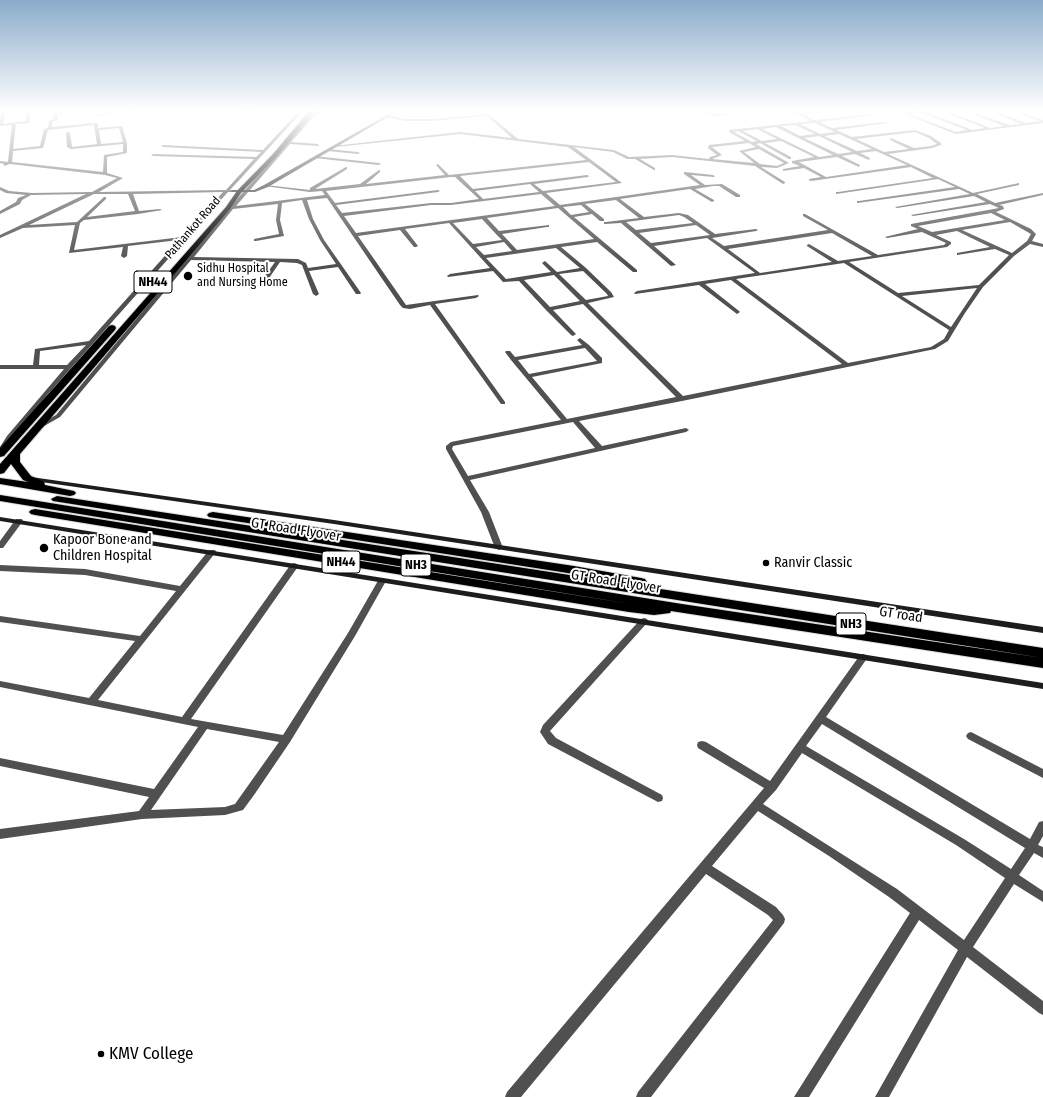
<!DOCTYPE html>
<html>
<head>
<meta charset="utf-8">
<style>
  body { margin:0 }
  canvas { display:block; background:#fff }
</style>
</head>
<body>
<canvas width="1043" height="1097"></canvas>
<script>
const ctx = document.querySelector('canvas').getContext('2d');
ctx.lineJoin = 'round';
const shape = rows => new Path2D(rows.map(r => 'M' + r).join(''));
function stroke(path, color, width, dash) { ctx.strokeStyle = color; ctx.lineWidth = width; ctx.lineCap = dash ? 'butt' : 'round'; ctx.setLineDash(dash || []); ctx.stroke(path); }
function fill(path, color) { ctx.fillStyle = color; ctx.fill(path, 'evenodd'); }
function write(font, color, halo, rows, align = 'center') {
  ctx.font = font + ' "Fira Sans Condensed",sans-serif'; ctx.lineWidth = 4; ctx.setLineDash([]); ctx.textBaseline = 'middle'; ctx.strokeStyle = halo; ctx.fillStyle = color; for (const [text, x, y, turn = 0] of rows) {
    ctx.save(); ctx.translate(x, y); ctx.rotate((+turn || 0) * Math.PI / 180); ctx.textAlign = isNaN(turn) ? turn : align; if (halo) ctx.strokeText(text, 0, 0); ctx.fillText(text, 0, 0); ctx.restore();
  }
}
const highway = shape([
  [309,111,315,111,277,156,241,193,230,209,20,454,20,462,31,476,44,482,45,485,74,491,76,493,74,495,70,496,0,484,0,478,28,482,23,480,11,464,4,473,0,474,0,464,226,207,237,191,273,154,309,111],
  [112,325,115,326,116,328,115,330,4,456,0,457,0,448,109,326,112,325],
  [0,495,682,604,1043,658,1043,668,671,611,670,613,654,615,629,612,35,515,31,514,29,512,31,510,35,509,631,604,0,501,0,495],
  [57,496,1043,648,1043,658,53,501,51,499,57,496],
  [213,512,574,566,641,578,645,579,647,582,645,585,641,586,574,574,209,517,207,515,209,513,213,512]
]);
stroke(highway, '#dbdbdb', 2);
fill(shape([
  [1,111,5,111,3,124,26,121,27,111,31,111,29,123,16,124,13,149,40,146,44,129,48,128,49,121,54,118,53,114,54,111,58,111,58,113,92,111,58,115,57,120,52,123,52,127,96,123,98,124,98,128,122,126,127,143,127,153,107,157,107,173,123,178,99,192,226,190,254,159,153,156,151,155,153,154,256,157,261,152,163,147,161,146,163,145,263,150,299,111,303,111,230,190,232,191,232,192,228,192,201,222,48,394,12,438,2,454,0,455,0,447,7,436,64,369,0,369,0,365,33,365,35,349,89,341,179,240,128,246,127,256,124,258,121,256,123,247,69,253,75,225,23,228,0,238,0,235,86,194,31,195,22,200,20,204,0,214,0,211,16,202,18,198,26,195,6,193,0,190,0,187,9,191,32,193,92,192,117,178,105,175,10,164,4,166,4,164,0,163,0,161,8,162,12,125,0,126,1,111],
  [94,125,97,144,72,147,70,133,68,132,66,133,67,147,71,149,123,144,123,152,104,155,103,172,12,162,13,151,43,148,48,130,94,125],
  [119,128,123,142,101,144,99,130,119,128],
  [223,192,182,237,74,250,80,223,84,220,138,214,162,210,160,209,139,211,133,194,223,192],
  [94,194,128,194,135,211,87,217,106,199,106,197,104,197,77,222,29,225,94,194],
  [86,345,67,365,39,365,40,351,86,345],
  [131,111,143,111,95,116,93,115,131,111],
  [245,111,260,111,229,114,227,113,245,111],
  [315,111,319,111,291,142,318,144,319,146,290,144,236,206,325,195,322,191,310,192,264,186,266,185,310,190,310,188,346,167,347,167,347,169,315,189,360,184,379,170,380,170,380,172,366,184,445,175,436,165,438,164,449,175,586,160,568,147,460,134,335,147,333,146,460,132,512,138,487,116,433,121,405,121,386,117,387,115,405,119,433,119,488,114,518,139,614,150,629,157,672,155,709,159,710,157,717,155,708,148,709,145,745,141,729,132,729,130,811,121,790,111,799,113,829,111,827,112,803,115,815,120,874,114,876,115,819,122,832,128,885,122,887,123,836,130,852,137,915,130,931,136,941,143,941,145,932,148,888,154,973,193,1019,183,1019,185,977,194,995,203,1043,193,1043,195,999,205,1003,206,1004,209,996,212,1031,229,1036,234,1032,241,1043,244,1043,247,1030,244,1014,256,983,287,965,313,948,341,935,349,682,401,579,421,602,446,686,428,689,430,686,432,470,480,489,512,503,548,499,550,495,548,481,512,446,449,446,446,451,442,561,420,511,360,505,352,506,351,510,351,515,357,582,345,577,340,580,338,589,345,602,358,602,363,532,377,567,419,676,397,583,304,553,310,575,333,576,334,573,336,571,335,546,310,519,281,503,282,493,271,448,277,447,276,450,274,490,268,449,223,405,229,418,246,416,247,414,247,400,230,358,236,406,305,478,295,479,296,476,298,435,304,505,402,505,404,501,404,430,305,410,309,403,308,400,305,327,198,307,200,313,219,324,240,361,293,360,294,356,294,338,267,309,271,319,294,316,296,313,294,302,265,297,263,280,262,265,284,263,285,260,283,275,262,191,260,60,417,39,429,35,429,35,427,56,415,228,209,228,207,230,207,315,111],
  [815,123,835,132,820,134,800,124,815,123],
  [795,125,815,134,800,136,781,126,795,125],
  [776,127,833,155,819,157,762,129,776,127],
  [757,129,777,139,762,141,743,131,757,129],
  [738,131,757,141,752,142,734,132,738,131],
  [915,132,929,138,937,144,931,146,914,148,891,138,890,140,909,149,884,152,856,139,915,132],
  [839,134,872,149,857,151,824,136,839,134],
  [819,136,852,152,838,154,804,138,819,136],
  [781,141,814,157,792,161,792,163,800,166,783,169,783,171,804,168,821,177,809,179,809,180,811,181,911,167,933,178,838,192,836,192,836,194,938,179,955,187,859,201,857,201,857,203,959,189,970,194,895,207,897,208,974,196,986,202,911,215,913,216,990,204,999,208,911,224,911,226,918,229,885,237,887,238,922,232,946,243,944,245,878,255,805,214,803,214,803,216,828,230,724,246,712,238,756,231,758,230,756,229,715,234,688,215,679,213,644,217,620,199,690,189,712,202,714,201,714,200,695,189,713,186,719,186,736,197,740,197,740,195,722,184,705,185,691,175,714,177,715,176,713,175,685,172,684,172,684,174,700,185,560,205,546,193,622,183,574,147,613,152,627,159,635,159,654,170,655,170,655,168,640,159,672,157,755,166,783,184,785,183,785,182,761,167,777,168,789,163,756,144,760,143,789,159,791,159,791,157,765,143,781,141],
  [749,143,756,147,739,151,754,163,712,159,722,155,712,147,749,143],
  [759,149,784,163,777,166,760,164,744,152,759,149],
  [876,151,907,165,826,177,799,162,837,157,859,167,860,165,842,156,855,154,869,160,870,158,860,153,876,151],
  [589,162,616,182,543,191,534,184,588,177,589,176,587,175,473,189,460,176,589,162],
  [451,177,455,177,479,199,451,203,431,203,342,213,336,205,438,192,440,191,438,190,335,203,326,191,451,177],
  [530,184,539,192,483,199,475,191,530,184],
  [541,194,555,206,356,233,344,216,431,205,451,205,541,194],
  [302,200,309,219,320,240,336,264,308,268,306,263,298,259,194,257,233,209,278,204,276,220,279,234,254,239,254,241,256,241,284,236,280,220,282,203,302,200],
  [616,200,639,218,606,222,604,222,604,224,621,223,671,266,676,265,654,246,707,238,755,273,637,291,634,293,635,294,699,285,737,314,740,312,739,311,705,284,731,280,842,364,683,396,588,303,614,297,611,292,586,268,561,247,597,242,633,272,637,272,637,270,574,217,592,214,600,221,604,221,604,219,585,204,616,200],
  [581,205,589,212,571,215,563,207,581,205],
  [558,208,594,239,517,250,502,234,547,227,549,227,549,225,499,231,487,218,558,208],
  [991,213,1005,220,932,232,918,226,991,213],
  [679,215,684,217,693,223,636,230,626,222,679,215],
  [482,219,496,234,502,240,473,244,453,223,482,219],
  [1010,222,1031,234,1027,241,1012,253,962,230,1010,222],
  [696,225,710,235,651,243,639,233,696,225],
  [957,231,990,247,957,253,957,255,995,249,1009,255,979,285,898,293,849,262,947,247,951,244,951,242,936,235,957,231],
  [832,233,872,256,838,261,809,244,807,245,807,246,832,262,760,273,728,249,832,233],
  [504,242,512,251,484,255,476,247,504,242],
  [556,248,580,268,557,272,545,261,542,263,551,272,506,279,486,258,556,248],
  [844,263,949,330,944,339,931,347,848,363,736,279,844,263],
  [583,271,607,294,608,296,586,300,559,274,583,271],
  [554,275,580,301,550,307,524,280,554,275],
  [977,288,951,327,902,296,977,288],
  [585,348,597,361,529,374,518,360,585,348],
  [573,422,595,448,468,476,452,449,453,446,573,422],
  [701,111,706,111,714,114,753,111,714,116,701,111],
  [913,111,924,111,972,130,985,128,941,111,946,111,990,128,1004,126,965,111,970,111,1009,125,1021,124,989,111,994,111,1026,123,1040,121,1014,111,1019,111,1043,120,1043,123,956,134,902,113,913,111],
  [920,112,967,130,956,132,909,114,920,112],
  [328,149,358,152,360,153,358,154,327,151,328,149],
  [315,156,379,163,381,164,379,165,314,158,315,156],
  [16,519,22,519,23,521,3,548,0,548,0,541,16,519],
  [209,550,215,550,216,552,98,700,182,717,291,564,294,563,297,564,298,566,297,568,191,719,283,735,348,633,379,579,382,578,386,581,355,636,290,742,254,795,243,810,225,815,142,819,0,839,0,829,139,811,149,797,0,766,0,758,154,789,198,727,0,687,0,681,89,698,135,641,0,622,0,616,140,636,176,591,85,575,0,571,0,565,85,569,180,586,209,550],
  [207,729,279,742,235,804,225,807,151,810,207,729],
  [644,618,647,619,648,621,647,623,550,731,556,738,662,795,663,798,662,801,658,802,548,744,540,732,543,725,641,619,644,618],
  [863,654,866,655,868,657,826,717,1030,839,1039,822,1043,821,1043,836,1038,845,1043,847,1043,858,1034,853,1019,875,1043,891,1043,902,1014,884,973,947,1043,1001,1043,1015,1039,1013,967,957,889,1097,875,1097,958,950,919,920,809,1097,794,1097,910,913,889,897,829,856,758,811,712,866,776,907,783,915,785,919,784,923,651,1097,636,1097,638,1092,773,920,768,915,706,874,521,1097,505,1097,507,1092,764,788,698,748,697,745,698,742,702,741,706,742,770,781,860,655,863,654],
  [822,724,1025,848,1011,869,964,839,806,746,822,724],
  [802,753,956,845,1005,878,964,940,897,889,763,804,776,790,802,753],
  [971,732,1043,769,1043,778,968,739,966,736,968,733,971,732]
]), '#505050');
fill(shape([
  [394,111,398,111,268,187,255,192,232,192,230,191,232,190,254,190,264,185,394,111],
  [24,476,334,520,1043,627,1043,633,334,524,27,480,23,478,24,476],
  [0,517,1043,683,1043,689,0,521,0,517]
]), '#1d1d1d');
fill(highway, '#000');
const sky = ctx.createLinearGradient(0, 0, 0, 264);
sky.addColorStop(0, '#8aabca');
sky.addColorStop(0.42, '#fff');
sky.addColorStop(1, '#ffffff00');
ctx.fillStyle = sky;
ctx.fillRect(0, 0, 1043, 264);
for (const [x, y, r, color] of [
  [188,276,5,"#000"],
  [44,548,5,"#000"],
  [766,563,4,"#000"],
  [101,1054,4,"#000"]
]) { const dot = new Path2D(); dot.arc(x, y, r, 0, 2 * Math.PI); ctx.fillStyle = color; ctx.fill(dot); stroke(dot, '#fff', 1.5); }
write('12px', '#000', '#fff', [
  ["Pathankot Road",193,228,-49]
]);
write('12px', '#000', '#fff', [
  ["Sidhu Hospital",197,269],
  ["and Nursing Home",197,283]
], 'left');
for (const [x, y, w] of [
  [153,282,38],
  [341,562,38],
  [416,565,30],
  [851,624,30]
]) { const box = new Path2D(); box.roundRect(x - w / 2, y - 11, w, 22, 3); ctx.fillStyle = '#fff'; ctx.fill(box); stroke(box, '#000', 1); }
write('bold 13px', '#000', null, [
  ["NH44",153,282],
  ["NH44",341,562],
  ["NH3",416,565],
  ["NH3",851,624]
]);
write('14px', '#000', '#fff', [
  ["GT Road Flyover",296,530,9],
  ["GT Road Flyover",616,582,9],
  ["GT road",901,615,9]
]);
write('14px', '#000', '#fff', [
  ["Kapoor Bone and",53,540],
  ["Children Hospital",53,556],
  ["Ranvir Classic",774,563]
], 'left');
write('17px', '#000', '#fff', [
  ["KMV College",109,1054]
], 'left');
</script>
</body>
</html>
